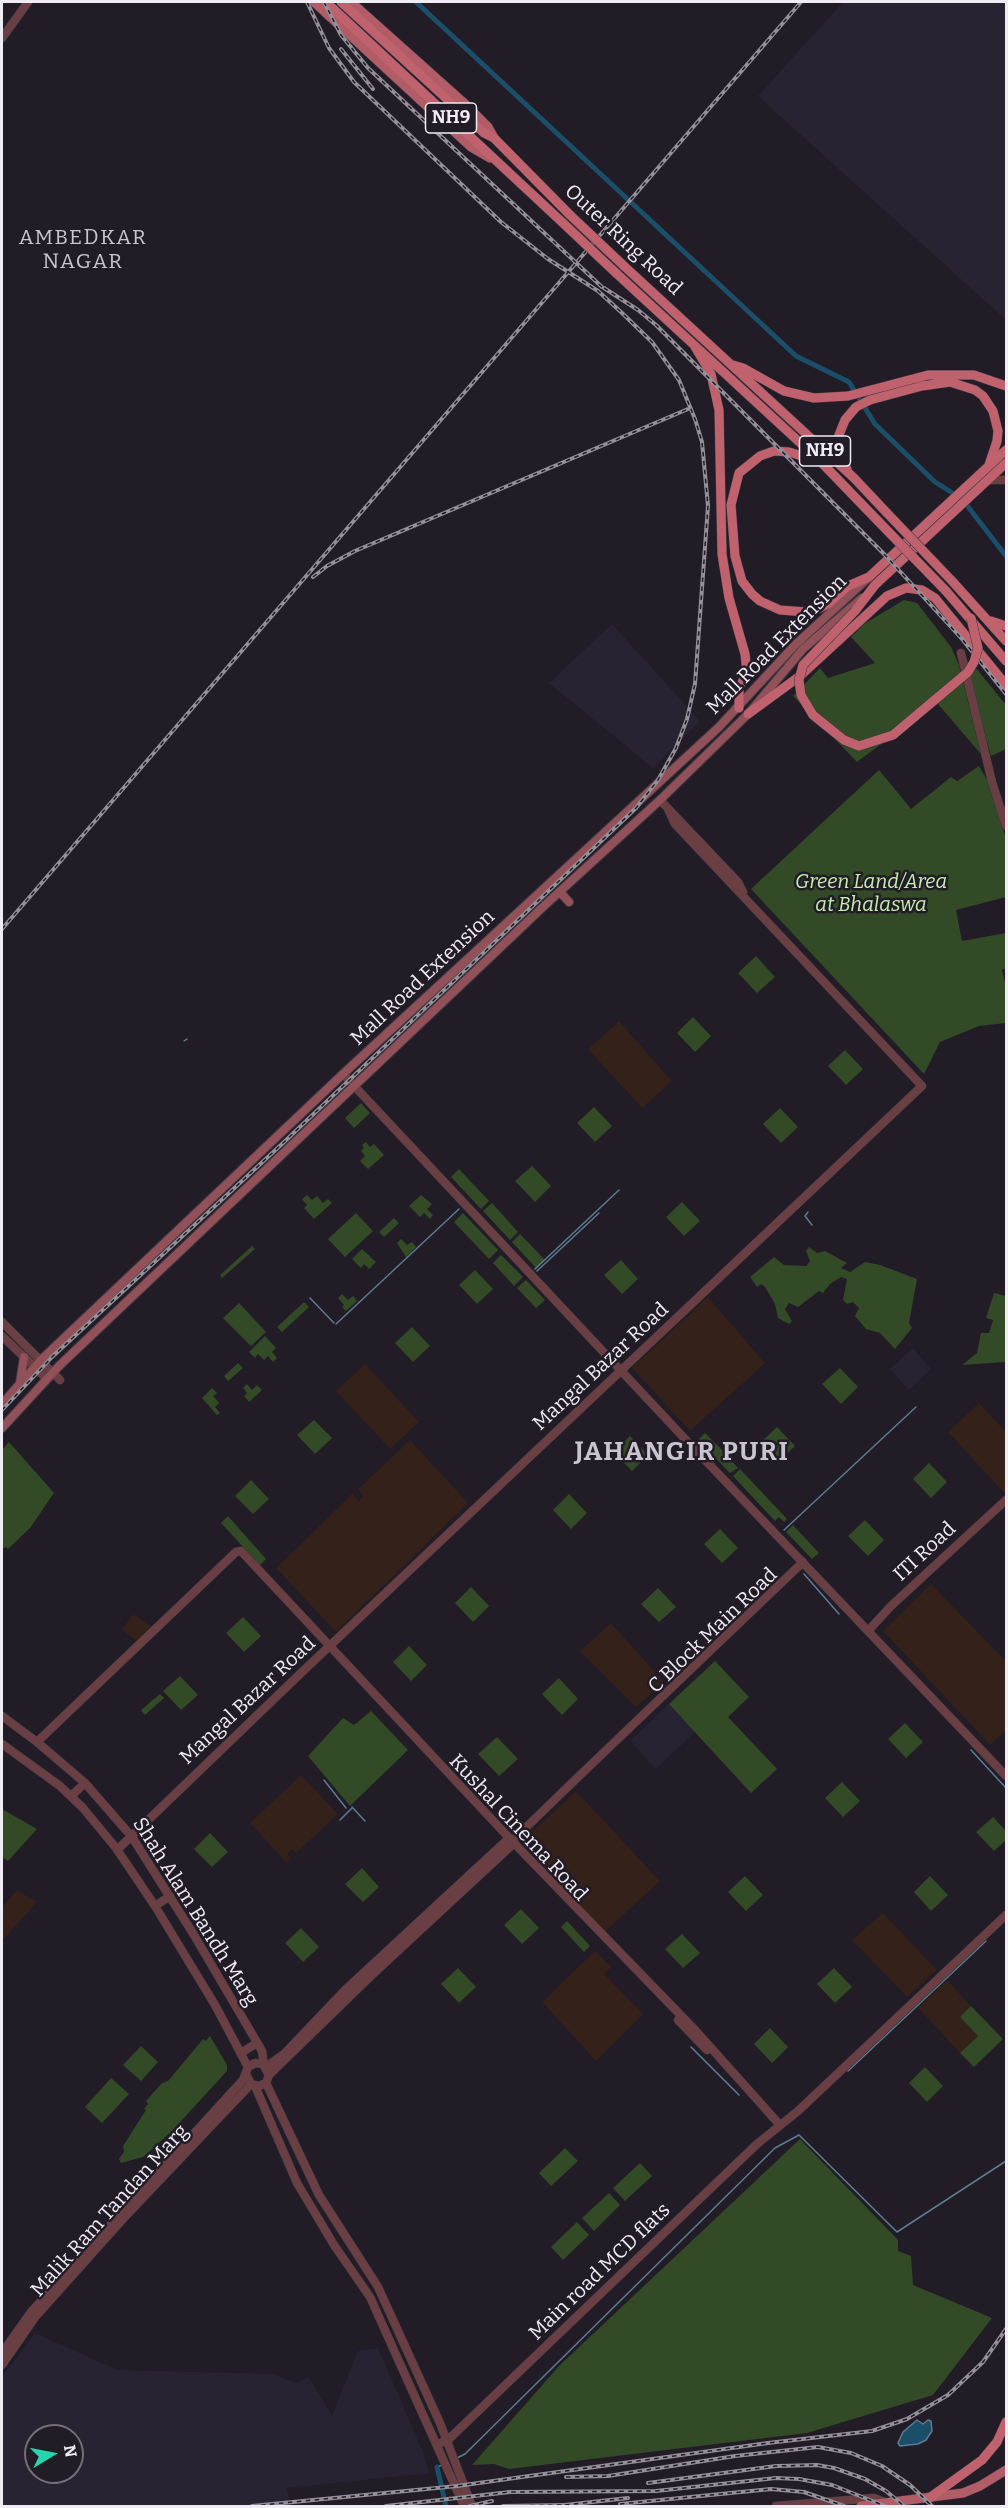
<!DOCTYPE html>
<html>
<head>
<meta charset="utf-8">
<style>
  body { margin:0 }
  #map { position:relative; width:1008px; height:2508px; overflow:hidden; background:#211c26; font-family:Bitter,serif }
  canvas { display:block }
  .frame { position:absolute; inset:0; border:3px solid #efecf3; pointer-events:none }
  .north { position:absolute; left:24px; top:2424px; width:60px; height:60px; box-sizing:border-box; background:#211c26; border:2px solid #736f78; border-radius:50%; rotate:80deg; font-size:16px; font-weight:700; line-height:24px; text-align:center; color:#efecf3 }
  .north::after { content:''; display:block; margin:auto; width:21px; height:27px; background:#27d5ad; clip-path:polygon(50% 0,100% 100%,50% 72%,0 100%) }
</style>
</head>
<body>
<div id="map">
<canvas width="1008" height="2508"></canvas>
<div class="frame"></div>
<div class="north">N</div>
</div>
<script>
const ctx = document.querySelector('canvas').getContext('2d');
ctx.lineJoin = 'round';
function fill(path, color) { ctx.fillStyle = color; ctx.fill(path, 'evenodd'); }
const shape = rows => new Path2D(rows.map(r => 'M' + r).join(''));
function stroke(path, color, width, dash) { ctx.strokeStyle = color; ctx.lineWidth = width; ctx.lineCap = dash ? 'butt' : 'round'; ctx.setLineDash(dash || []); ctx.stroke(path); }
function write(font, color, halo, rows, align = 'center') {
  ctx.font = font + ' Bitter,serif'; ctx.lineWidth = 5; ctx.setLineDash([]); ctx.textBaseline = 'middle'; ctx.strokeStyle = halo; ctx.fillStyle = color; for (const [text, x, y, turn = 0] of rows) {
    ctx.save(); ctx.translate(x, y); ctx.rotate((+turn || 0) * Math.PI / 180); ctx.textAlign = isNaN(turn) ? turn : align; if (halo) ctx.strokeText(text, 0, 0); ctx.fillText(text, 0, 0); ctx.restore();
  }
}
fill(shape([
  [843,2,1006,2,1006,320,758,96],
  [612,624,700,721,653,768,549,683],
  [913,1348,931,1369,909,1390,890,1369],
  [669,1704,695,1732,656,1769,630,1741],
  [35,2333,117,2370,272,2374,296,2383,309,2377,332,2416,358,2351,378,2348,423,2452,429,2473,287,2488,290,2506,2,2506,2,2377],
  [36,2436,72,2436,72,2472,36,2472]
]), '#282333');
fill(shape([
  [619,1021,672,1081,642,1108,588,1049],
  [708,1297,765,1363,690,1431,632,1368],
  [365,1364,419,1422,390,1449,336,1391],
  [979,1403,1006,1432,1006,1491,1004,1493,948,1432],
  [410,1440,468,1503,336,1632,276,1568,352,1494,359,1501,363,1496,358,1489],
  [931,1584,1006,1661,1006,1730,990,1745,883,1631],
  [133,1614,153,1628,138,1642,122,1630],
  [611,1623,664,1682,636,1707,580,1651],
  [301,1775,338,1814,296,1853,292,1849,287,1854,291,1858,286,1862,250,1823],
  [576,1791,660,1881,605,1932,521,1842],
  [17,1890,37,1902,2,1941,2,1907],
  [883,1913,937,1970,907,1997,852,1940],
  [595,1951,611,1967,604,1974,643,2014,596,2061,542,2002],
  [947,1980,971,2006,960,2017,978,2036,960,2053,918,2008]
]), '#33211a');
fill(shape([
  [904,600,917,603,951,647,959,665,981,754,937,703,857,762,793,696,820,668,828,678,875,663,851,637,864,624],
  [976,668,1006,705,1006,749,991,756,969,677],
  [979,766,986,778,1006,838,1006,897,956,910,962,941,1006,933,1006,968,1002,970,1006,987,1006,1023,979,1026,940,1042,924,1074,751,889,879,770,911,809,951,777,957,781],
  [756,956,775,977,757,993,738,973],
  [693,1017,711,1036,695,1052,677,1033],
  [845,1050,863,1069,846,1085,828,1066],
  [361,1103,370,1113,354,1128,345,1118],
  [594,1107,612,1126,595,1142,577,1123],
  [780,1108,798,1127,781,1143,763,1124],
  [366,1142,370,1147,374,1144,384,1155,368,1169,360,1161,365,1156,361,1151,364,1148,362,1145],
  [532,1166,551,1186,535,1202,515,1181],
  [459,1169,489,1201,481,1209,451,1177],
  [307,1195,312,1200,317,1196,323,1203,328,1199,332,1203,314,1219,304,1208,307,1205,302,1199],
  [421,1195,432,1204,427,1209,433,1215,430,1219,424,1213,420,1217,409,1206],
  [682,1202,700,1221,684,1236,666,1217],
  [492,1203,518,1232,510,1240,483,1211],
  [356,1213,373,1231,345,1257,328,1239],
  [463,1213,498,1250,489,1259,454,1222],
  [394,1218,399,1223,384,1237,379,1232],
  [520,1234,545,1260,536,1268,512,1242],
  [401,1239,407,1245,412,1242,416,1247,406,1257,397,1243],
  [252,1246,255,1249,222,1278,220,1275],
  [809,1247,817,1253,825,1251,847,1263,841,1268,850,1272,865,1262,880,1265,917,1279,909,1323,912,1328,895,1349,880,1333,866,1329,855,1316,859,1308,853,1302,847,1304,843,1300,847,1279,841,1277,830,1284,823,1293,819,1291,798,1307,789,1303,785,1309,792,1321,789,1324,778,1318,775,1304,765,1287,761,1284,757,1287,750,1277,774,1257,784,1265,806,1266,810,1261,806,1251],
  [362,1249,376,1262,369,1269,364,1264,361,1268,352,1259],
  [501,1255,523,1277,514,1286,493,1263],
  [621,1260,638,1279,622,1294,604,1275],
  [475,1270,493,1289,477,1304,459,1285],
  [526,1280,545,1300,536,1308,517,1288],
  [994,1293,1006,1296,1006,1362,962,1365,977,1353,981,1333,989,1333,993,1320,986,1318],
  [342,1294,348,1300,353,1296,357,1301,346,1311,342,1307,344,1305,338,1298],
  [304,1302,309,1307,282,1332,277,1327],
  [239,1303,266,1332,251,1346,223,1318],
  [412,1327,430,1346,413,1362,395,1343],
  [265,1336,276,1348,272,1352,277,1358,273,1362,268,1356,264,1360,258,1354,255,1358,249,1352],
  [238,1363,243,1368,228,1381,224,1376],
  [840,1368,858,1387,841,1404,822,1384],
  [247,1384,252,1390,257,1385,262,1390,249,1402,244,1396,247,1393,243,1388],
  [212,1388,217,1393,213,1396,219,1403,215,1407,220,1413,217,1415,202,1398],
  [314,1420,332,1438,315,1454,297,1435],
  [777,1427,795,1446,778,1462,760,1443],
  [705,1433,722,1450,738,1468,730,1473,698,1440],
  [630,1436,648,1455,632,1471,614,1452],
  [9,1442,54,1493,30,1528,8,1549,6,1547,2,1549,2,1450],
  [929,1463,947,1482,931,1498,913,1479],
  [740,1469,787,1519,784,1522,779,1517,775,1521,733,1476],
  [251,1480,269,1499,253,1514,235,1496],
  [569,1494,587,1513,571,1529,553,1510],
  [228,1516,266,1559,260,1565,221,1523],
  [865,1520,884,1540,868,1556,848,1536],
  [793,1525,819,1553,812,1559,786,1532],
  [720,1529,738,1548,722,1563,704,1544],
  [471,1587,489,1606,473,1622,455,1603],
  [658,1588,676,1607,659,1622,641,1604],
  [243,1617,261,1636,244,1652,226,1633],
  [409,1646,427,1665,411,1681,393,1662],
  [715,1661,749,1697,728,1717,777,1769,751,1793,669,1704],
  [180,1676,198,1695,181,1710,163,1691],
  [559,1678,578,1699,562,1715,542,1694],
  [160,1694,164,1698,145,1715,141,1710],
  [371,1711,408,1750,350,1806,308,1756,343,1718,354,1725],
  [905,1723,923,1742,906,1758,888,1739],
  [497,1737,518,1759,499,1776,478,1754],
  [842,1782,860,1801,843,1817,825,1798],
  [2,1809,37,1829,8,1861,2,1857],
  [993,1817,1006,1831,1006,1840,994,1851,976,1832],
  [210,1833,228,1852,212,1867,194,1849],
  [362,1868,379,1887,363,1902,345,1884],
  [745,1876,763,1895,746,1911,728,1892],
  [930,1876,948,1895,931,1911,914,1892],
  [521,1909,539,1928,522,1944,504,1925],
  [567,1921,590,1946,584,1952,561,1927],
  [301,1928,319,1947,303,1962,285,1943],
  [682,1934,700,1953,683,1968,665,1949],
  [458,1968,476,1987,459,2003,441,1984],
  [834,1968,852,1987,835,2003,817,1984],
  [971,2006,1003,2039,974,2067,960,2053,978,2036,960,2017],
  [770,2028,788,2047,772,2063,754,2044],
  [210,2036,227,2065,227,2071,170,2133,143,2157,121,2163,119,2159,124,2152,123,2146,146,2110,144,2109,148,2104,146,2101,162,2083,168,2081,203,2039,206,2041],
  [141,2046,158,2062,141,2081,123,2065],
  [925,2067,943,2086,927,2102,909,2083],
  [111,2078,129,2094,102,2123,85,2107],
  [800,2139,898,2240,898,2251,911,2256,913,2285,992,2318,933,2395,807,2433,509,2469,494,2464,472,2465,559,2366],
  [565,2148,578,2161,551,2186,539,2173],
  [640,2163,652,2176,625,2201,613,2188],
  [609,2193,620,2205,594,2231,582,2218],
  [577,2222,589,2235,563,2260,551,2247]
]), '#334a27');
const water = shape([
  [917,2420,923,2424,928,2420,931,2421,932,2431,926,2440,918,2444,900,2446,898,2443,903,2432,917,2420]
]);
fill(water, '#1b4e69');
stroke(water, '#5b7d92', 1.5);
stroke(shape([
  [184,1041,187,1039],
  [808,1212,805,1216,812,1225],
  [535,1269,619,1190],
  [537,1271,599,1213],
  [310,1298,334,1323],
  [336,1324,459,1209],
  [784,1530,916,1407],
  [804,1574,839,1614],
  [971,1750,1006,1788],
  [324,1780,346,1808],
  [352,1807,365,1821],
  [340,1820,352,1808],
  [691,2047,739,2095],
  [848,2071,986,1941],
  [457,2458,465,2454,775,2148,799,2135,897,2232,1006,2161],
  [437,2467,442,2465]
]), '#5b7d92', 1.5);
stroke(shape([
  [416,2,796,356,849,382,875,424,935,482,962,499,1006,556],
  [437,2467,446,2506]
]), '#1b4e69', 5);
const tertiary = shape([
  [2,38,28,2],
  [989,480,1006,480],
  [961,653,992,782,1006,826],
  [660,800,738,882,743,892],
  [343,1074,686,1440,1006,1776],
  [2,1322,60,1380],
  [2,1336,47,1379],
  [868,1631,891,1606,1006,1500],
  [2,1716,37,1742,85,1783,132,1837,194,1935,262,2051,264,2065],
  [37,1742,236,1552,241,1551,512,1841,695,2030,779,2124],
  [2,1744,60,1786,83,1808,116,1848,155,1906,215,2005,248,2067],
  [71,1796,85,1783],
  [117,1850,301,1673,922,1086,675,824,668,809],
  [155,1906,170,1896],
  [678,2020,707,2050],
  [241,2053,257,2043],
  [266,2067,284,2054,345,1990,439,1903,506,1841,512,1841],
  [269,2075,373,1974,511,1846,512,1841,576,1779,803,1562],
  [266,2083,319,2195,378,2287,440,2423,472,2506],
  [255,2086,297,2183,334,2245,370,2297,464,2506],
  [2,2353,31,2312,231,2093,243,2080,248,2067,255,2063,263,2064,269,2075,266,2083,259,2086,251,2084,246,2074],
  [2,2365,36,2316,122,2220,251,2084],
  [437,2445,450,2438,757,2144,798,2111,1006,1915],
  [776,2506,874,2498,887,2503]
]);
const secondary = shape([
  [560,892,569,902],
  [20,1383,24,1357],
  [2,1404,41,1360,343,1074,719,727,795,645,867,579],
  [2,1428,59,1366,545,905,660,800,748,714,803,649,862,598]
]);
const primary = shape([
  [314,2,471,147,490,158],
  [351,2,463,102,488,127,494,138],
  [861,2506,963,2493,980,2486,1006,2470]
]);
const trunk = shape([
  [326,2,563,223],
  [341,2,484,133,494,138,570,215],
  [624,266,854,478,887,513],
  [616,273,821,462,878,521],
  [694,345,711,374,719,410,722,554,729,598,745,654,747,673,739,688,739,708],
  [733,365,743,368,784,391,814,398,848,396,928,375,974,375,1006,386],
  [821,462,789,452,774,451,760,456,739,473,731,505,735,556,742,581,752,594,760,601,780,610,806,612,818,609,828,604,848,586,869,577,1006,450],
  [847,469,839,451,839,435,845,420,856,407,870,400,922,386,950,382,975,390,983,396,993,411,998,431,997,441,989,465],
  [953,582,1006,641],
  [946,591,1006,661],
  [855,611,875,585,1006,463],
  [991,621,1006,626],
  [748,714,800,676,887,596,906,588,922,590,935,598,1006,685],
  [928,2499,982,2460,997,2442,1006,2422]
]);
stroke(tertiary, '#3e3943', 9);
stroke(secondary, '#3e3943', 10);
stroke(primary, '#3e3943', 10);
stroke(trunk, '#3e3943', 10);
stroke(tertiary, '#693f43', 8);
stroke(secondary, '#925058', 8);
stroke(primary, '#b15c67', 9);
stroke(trunk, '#c0626e', 9);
const rail = shape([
  [324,2,341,35,368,68,602,287],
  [341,49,373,89],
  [604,288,638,310,656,325,885,555,962,639,1006,694],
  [313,577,327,566,355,551,688,409],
  [2,929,801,2],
  [2,1410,52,1357,283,1143,636,808,658,780,676,748,687,719,695,684,708,506,702,442,695,419,679,380,652,342,621,312,598,291,548,259,501,222,354,82,329,48,307,2],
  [566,2477,608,2476,735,2456,818,2447,851,2453,882,2466,910,2485,932,2506],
  [648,2483,776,2466,817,2465,834,2468,865,2479,886,2491,904,2506],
  [620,2504,771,2489,804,2492,844,2506],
  [252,2506,457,2486,768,2443,872,2431,907,2419,948,2395,983,2362,1006,2329],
  [386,2506,510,2492,656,2491,776,2478,799,2479,832,2485,885,2506],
  [470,2506,492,2501],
  [503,2506,563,2505],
  [556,2506,628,2498]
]);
stroke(rail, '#949098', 4);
stroke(rail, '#211c26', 1.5, [4.5]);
const trunkBridge = shape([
  [570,215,624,266],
  [563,223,616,273],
  [887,513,953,582],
  [878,521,946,591],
  [855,611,803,665,799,680,801,695,813,715,844,740,859,746,893,735,968,672,974,662,978,648,971,618]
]);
stroke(trunkBridge, '#3e3943', 10, []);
stroke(trunkBridge, '#c0626e', 9);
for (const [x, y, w] of [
  [451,118,51],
  [825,451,51]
]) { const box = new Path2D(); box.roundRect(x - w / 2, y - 15, w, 30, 4.5); ctx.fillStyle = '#211c26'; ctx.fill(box); stroke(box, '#efecf3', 1.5); }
write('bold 18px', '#efecf3', null, [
  ["NH9",451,118],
  ["NH9",825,451]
]);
write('20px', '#efecf3', '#211c26', [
  ["Outer Ring Road",623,240,43],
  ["Mall Road Extension",777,645,-45],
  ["Mall Road Extension",423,978,-43],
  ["Mangal Bazar Road",601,1367,-43],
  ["ITI Road",925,1552,-43],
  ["C Block Main Road",713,1631,-44],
  ["Mangal Bazar Road",248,1701,-43],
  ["Kushal Cinema Road",518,1828,47],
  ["Shah Alam Bandh Marg",195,1912,58],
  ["Malik Ram Tandan Marg",110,2211,-48],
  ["Main road MCD flats",600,2272,-44]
]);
write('italic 20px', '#c3efac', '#211c26', [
  ["Green Land/Area",871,882],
  ["at Bhalaswa",871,905]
]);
ctx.letterSpacing = '1.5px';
write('21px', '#cac4d1', '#211c26', [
  ["AMBEDKAR",83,238],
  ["NAGAR",83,262]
]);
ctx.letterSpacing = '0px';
ctx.letterSpacing = '1.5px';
write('bold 26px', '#cac4d1', '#211c26', [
  ["JAHANGIR PURI",682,1453]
]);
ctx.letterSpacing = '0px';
</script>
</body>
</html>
